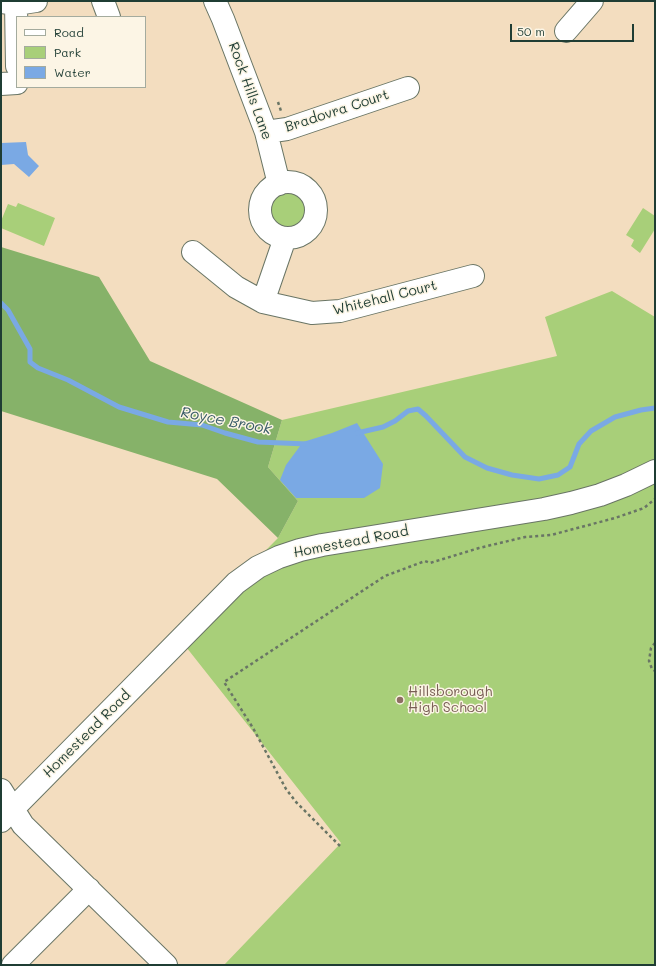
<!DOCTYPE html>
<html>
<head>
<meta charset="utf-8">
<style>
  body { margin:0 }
  #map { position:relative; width:656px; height:966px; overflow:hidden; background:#f3ddbf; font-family:Mali,sans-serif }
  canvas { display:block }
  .frame { position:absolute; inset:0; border:2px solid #1f3d34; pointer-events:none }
  .legend { position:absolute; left:16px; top:16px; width:130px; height:72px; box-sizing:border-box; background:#fcf5e5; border:1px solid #a4ab9e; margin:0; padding:5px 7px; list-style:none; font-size:12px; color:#1f3d34 }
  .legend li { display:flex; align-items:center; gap:8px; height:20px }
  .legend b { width:20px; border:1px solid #a4ab9e }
  .scale { position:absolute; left:510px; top:24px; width:124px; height:18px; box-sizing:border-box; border:2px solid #1f3d34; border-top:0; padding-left:5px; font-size:12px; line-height:14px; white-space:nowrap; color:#1f3d34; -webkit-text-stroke:3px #fcf5e5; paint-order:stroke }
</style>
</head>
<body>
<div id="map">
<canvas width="656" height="966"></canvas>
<div class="frame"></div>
<ul class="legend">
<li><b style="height:5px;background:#fff"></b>Road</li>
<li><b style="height:11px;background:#a8cf79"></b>Park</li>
<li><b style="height:11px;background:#7aa9e4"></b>Water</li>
</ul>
<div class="scale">50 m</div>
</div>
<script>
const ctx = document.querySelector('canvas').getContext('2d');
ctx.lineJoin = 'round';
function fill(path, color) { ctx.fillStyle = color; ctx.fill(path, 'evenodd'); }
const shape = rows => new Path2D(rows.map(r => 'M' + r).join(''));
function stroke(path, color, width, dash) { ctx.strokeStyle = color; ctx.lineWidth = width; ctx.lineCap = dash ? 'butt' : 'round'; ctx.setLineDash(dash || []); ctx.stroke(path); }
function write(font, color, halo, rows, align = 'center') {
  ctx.font = font + ' Mali,sans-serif'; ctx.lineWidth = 3; ctx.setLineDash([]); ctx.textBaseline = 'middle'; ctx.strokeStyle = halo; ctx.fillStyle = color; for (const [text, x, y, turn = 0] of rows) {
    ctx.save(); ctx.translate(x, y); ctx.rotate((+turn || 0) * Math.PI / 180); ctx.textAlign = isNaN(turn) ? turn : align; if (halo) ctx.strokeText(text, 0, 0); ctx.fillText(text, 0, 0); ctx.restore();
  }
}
fill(shape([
  '270 211a18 18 0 1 1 36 0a18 18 0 1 1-36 0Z',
  [18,203,55,218,44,246,1,228,1,221,8,204,16,207],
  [643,208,655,216,655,229,640,253,631,246,634,240,626,235],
  [612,291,655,317,655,965,224,965,341,843,179,638,278,538,298,501,268,467,282,420,557,356,545,317]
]), '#a8cf79');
fill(shape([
  [1,247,99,277,150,361,282,420,268,467,298,501,278,538,217,479,1,411]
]), '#86b269');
fill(shape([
  [26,142,28,155,39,166,29,177,14,164,1,165,1,143],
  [357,423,383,464,380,488,364,498,296,498,280,480,286,465,303,442,332,433]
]), '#7aa9e4');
stroke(shape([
  [1,303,8,310,30,349,30,362,38,368,68,380,119,407,168,422,202,425,225,433,258,442,307,444],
  [357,433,383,427,395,421,408,411,418,409,426,416,465,457,487,468,512,475,539,479,558,475,570,467,579,444,591,431,615,417,641,410,655,408]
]), '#7aa9e4', 5);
const minor = shape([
  [103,1,109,17],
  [215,1,223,19,266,132,279,184],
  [2,2,16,4,36,1],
  [16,4,17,66],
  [566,31,592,1],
  [1,84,17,83],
  [266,132,287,129,408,88],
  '260 210a28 28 0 1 1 56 0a28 28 0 1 1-56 0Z',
  [193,252,236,287,263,302,312,313,340,311,473,276],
  [263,302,285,238],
  [1,790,23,825,166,965],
  [1,821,236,583,258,567,279,557,300,550,322,545,544,509,571,503,600,495,626,485,655,471],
  [13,965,89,889]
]);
stroke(minor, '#697565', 24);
stroke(shape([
  [278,102,281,111],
  [655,643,651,648,649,661,652,669,655,671],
  [340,846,296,802,286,789,253,728,224,682,385,576,425,561,430,563,479,548,525,537,551,535,615,518,644,508,655,499]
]), '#697565', 2.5, [3, 3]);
stroke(minor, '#fff', 22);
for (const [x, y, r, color] of [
  [400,700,4,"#8d6e63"]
]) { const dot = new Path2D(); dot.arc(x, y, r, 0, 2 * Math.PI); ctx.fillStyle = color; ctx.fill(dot); stroke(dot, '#fcf5e5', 1.5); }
write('14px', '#1f3d34', '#fcf5e5', [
  ["Rock Hills Lane",250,91,70],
  ["Bradovra Court",337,111,-18],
  ["Whitehall Court",385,298,-14],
  ["Homestead Road",351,542,-11],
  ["Homestead Road",87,734,-45]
]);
write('14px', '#785e54', '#fcf5e5', [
  ["Hillsborough",408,692],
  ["High School",408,708]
], 'left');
write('italic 15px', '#3a5d69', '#fcf5e5', [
  ["Royce Brook",226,421,11]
]);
</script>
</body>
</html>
